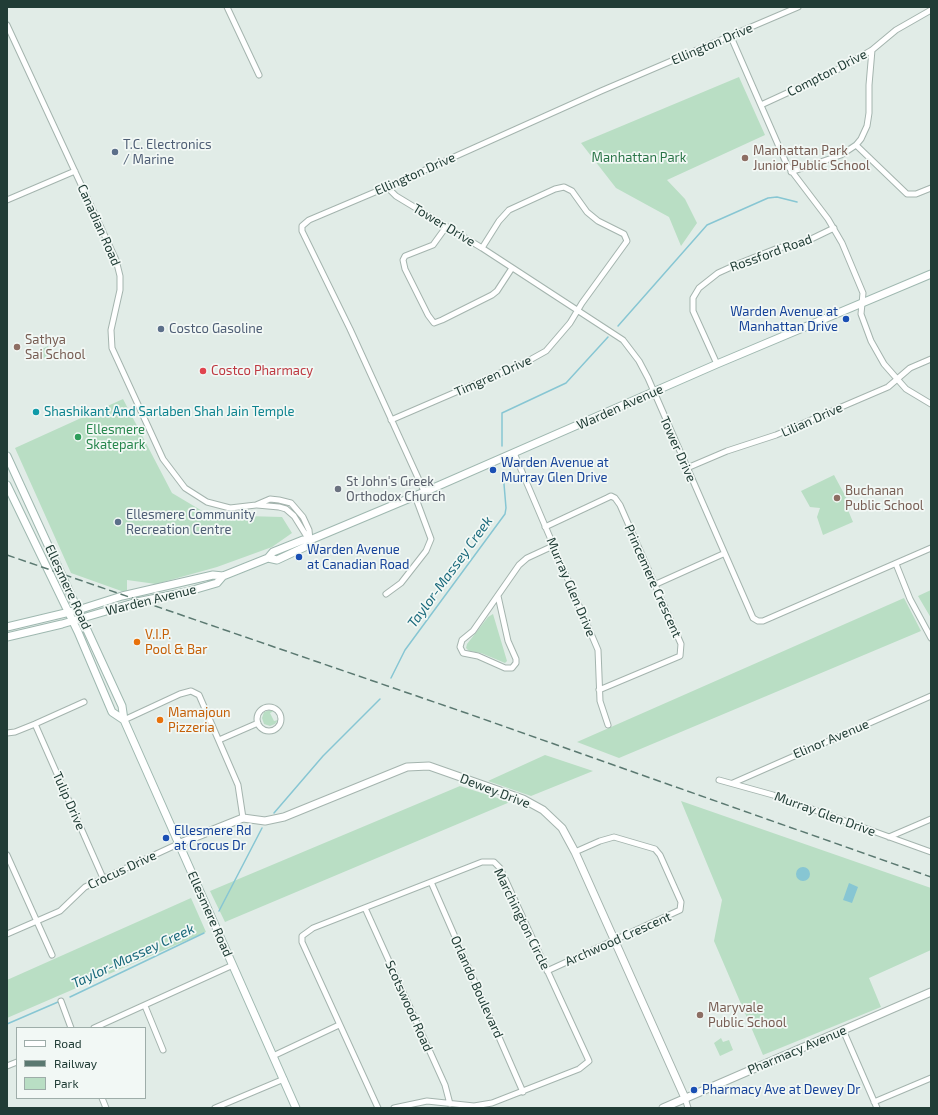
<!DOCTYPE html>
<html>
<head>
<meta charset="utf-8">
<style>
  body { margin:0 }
  #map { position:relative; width:938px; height:1115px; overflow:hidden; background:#e1ece7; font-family:"Exo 2",sans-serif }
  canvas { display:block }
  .frame { position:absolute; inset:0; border:8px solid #213d36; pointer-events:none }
  .legend { position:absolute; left:16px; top:1027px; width:130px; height:72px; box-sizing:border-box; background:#f2f8f5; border:1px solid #9eada9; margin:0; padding:5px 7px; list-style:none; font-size:12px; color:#213d36 }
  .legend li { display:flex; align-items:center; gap:8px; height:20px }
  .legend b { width:20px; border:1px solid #9eada9 }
</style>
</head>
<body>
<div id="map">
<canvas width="938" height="1115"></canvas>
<div class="frame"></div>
<ul class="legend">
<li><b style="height:5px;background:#fff"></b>Road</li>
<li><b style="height:5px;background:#5b7971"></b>Railway</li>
<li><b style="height:11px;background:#b9dec4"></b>Park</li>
</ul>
</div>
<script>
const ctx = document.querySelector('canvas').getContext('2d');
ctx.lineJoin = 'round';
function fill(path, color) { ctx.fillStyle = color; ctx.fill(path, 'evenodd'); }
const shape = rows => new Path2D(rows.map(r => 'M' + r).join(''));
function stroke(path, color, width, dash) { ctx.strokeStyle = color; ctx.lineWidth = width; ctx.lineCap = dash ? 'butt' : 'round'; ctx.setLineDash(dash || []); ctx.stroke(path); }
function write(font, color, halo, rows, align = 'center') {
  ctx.font = font + ' "Exo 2",sans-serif'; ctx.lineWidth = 3.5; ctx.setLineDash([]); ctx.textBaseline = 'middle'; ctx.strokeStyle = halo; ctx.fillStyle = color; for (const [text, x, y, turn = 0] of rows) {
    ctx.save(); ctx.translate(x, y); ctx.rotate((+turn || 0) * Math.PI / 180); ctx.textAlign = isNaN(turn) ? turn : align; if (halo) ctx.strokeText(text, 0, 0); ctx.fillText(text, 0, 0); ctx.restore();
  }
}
fill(shape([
  [739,77,765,135,667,180,685,199,697,223,681,246,669,217,616,188,581,143],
  [48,346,52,355,42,359,38,351],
  [123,399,172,493,209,515,282,517,292,533,272,547,217,567,156,584,127,580,127,593,71,573,15,448],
  [834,475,848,501,845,503,853,522,823,535,817,517,820,508,810,507,801,491],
  [931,590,931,618,918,596],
  [904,598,921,631,619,758,577,742],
  [493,614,507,661,505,663,481,653,469,651,466,648,467,644,488,617],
  [270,710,274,711,270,713,274,721,278,720,275,724,270,726,264,724,262,718,264,712],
  [545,755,593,771,531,796,488,781],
  [460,786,510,802,225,922,210,891],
  [681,801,931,888,931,950,869,978,881,1007,763,1055,714,941,722,900],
  [191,898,206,932,7,1018,7,980],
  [721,1038,723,1042,729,1040,733,1050,720,1056,714,1043]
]), '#b9dec4');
fill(shape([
  '796 874a7 7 0 1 1 14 0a7 7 0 1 1-14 0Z',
  [849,883,858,887,852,903,843,900]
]), '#87c6d3');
stroke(shape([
  [618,326,707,225,768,198,777,197,797,202],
  [502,446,502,413,566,383,608,337],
  [391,678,405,650,505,514,506,508,503,472],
  [274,813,323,756,380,699],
  [219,911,262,828],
  [70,997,204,933],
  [7,1024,58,1002]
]), '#87c6d3', 1.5);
const minor = shape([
  [227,7,259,75],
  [7,25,116,260,120,276,120,290,111,330,112,348,163,459,185,488,207,502,230,508,256,505,270,499,279,500,291,503,303,517,309,530,310,540],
  [731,37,787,165,828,219,842,243,863,293,861,314,871,341,884,364,906,389,931,404],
  [761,105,837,70,872,50,896,30,931,10],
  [856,145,907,194,916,194,931,188],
  [791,172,841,155,856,145,861,139,867,126,869,113,869,85,872,50],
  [387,187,396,196,482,248,623,340,639,361,648,378,753,618,758,621,763,621,931,548],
  [7,200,75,171],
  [446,227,433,245,405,256,403,260,405,269,428,315,434,323,442,320,492,295,497,291,512,268],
  [717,364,693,311,693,298,699,288,718,273,740,263,778,248,805,242,834,228],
  [391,420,528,361,546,351,570,323,582,303,627,241,624,234,598,221,587,212,572,191,564,187,555,189,509,210,499,221,482,248],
  [514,453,598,650,600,701,608,725],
  [687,468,727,451,776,435,888,387,910,368,931,359],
  [424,491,350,329,302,231,302,226,309,220,387,187,601,91,798,7],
  [257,505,279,507,286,509,294,516,309,540],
  [545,527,607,498,611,496,615,498,620,505,681,644,680,656,599,690],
  [896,564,910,599,931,638],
  [654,585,723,554],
  [386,594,401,583,426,551,431,539,415,496],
  [498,596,508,641,516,659,516,663,512,668,505,668,478,656,463,653,460,647,462,640,473,631,519,565,527,558,553,546],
  '257 719a12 12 0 1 1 24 0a12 12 0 1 1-24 0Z',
  [124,720,180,694,191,691,199,695,238,785,243,818],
  [35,724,103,878],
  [7,733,15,732,35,724,84,702],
  [219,740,258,723],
  [719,780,773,795,931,852],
  [733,783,931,696],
  [889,837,931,819],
  [7,855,52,955],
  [431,882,523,1092],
  [365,908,445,1085,450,1104],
  [7,934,60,911,85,887,178,844],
  [547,971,680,910,681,902,660,855,655,849,614,837,600,841,575,852],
  [61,1001,71,1028],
  [145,1006,163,1050],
  [94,1028,233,965],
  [843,1030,877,1108],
  [273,1056,339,1025],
  [7,1066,17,1062],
  [102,1098,106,1108],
  [685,1098,688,1108],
  [874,1102,931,1078],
  [215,1108,284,1079],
  [378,1108,302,942,302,936,313,928,482,862,494,862,500,868,589,1061,579,1069,492,1103,474,1106,427,1101,394,1108]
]);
const tertiary = shape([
  [178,844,243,818,265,821,284,817,407,767,429,766,523,799,543,810,562,828,575,852,685,1098],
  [663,1108,931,992]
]);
const secondary = shape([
  [7,456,122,706,124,720,296,1108],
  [7,485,78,632,112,712,124,720],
  [268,558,273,552,303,540,310,540,415,496,717,364,931,274],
  [7,627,78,610,122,596,213,575,223,576,268,558,277,560,307,546,310,540],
  [7,637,62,624,137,602,186,592,217,583,223,576]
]);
stroke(minor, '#a4b4ae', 7);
stroke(tertiary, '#a4b4ae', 9);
stroke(secondary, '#9fb8b0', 9);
stroke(minor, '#fff', 5);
stroke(tertiary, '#fff', 7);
stroke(secondary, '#fff', 7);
stroke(shape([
  [7,555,469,714,931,877]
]), '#5b7971', 1.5, [8, 4]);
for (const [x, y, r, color] of [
  [115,152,4,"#5c6f8a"],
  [745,158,4,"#8d6e63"],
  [846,319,4,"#1a4fb4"],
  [161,329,4,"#5c6f8a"],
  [17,347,4,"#8d6e63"],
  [203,371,4,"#e0444e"],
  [36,412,4,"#0f9aa8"],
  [78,437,4,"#2e9e5b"],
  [493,470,4,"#1a4fb4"],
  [338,489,4,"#6b7280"],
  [837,498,4,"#8d6e63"],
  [118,522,4,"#5c6f8a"],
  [299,557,4,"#1a4fb4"],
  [137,642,4,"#e8710a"],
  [160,720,4,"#e8710a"],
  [166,838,4,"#1a4fb4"],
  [700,1015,4,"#8d6e63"],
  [694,1090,4,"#1a4fb4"]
]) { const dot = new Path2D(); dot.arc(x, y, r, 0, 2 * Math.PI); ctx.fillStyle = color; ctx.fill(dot); stroke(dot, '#f2f8f5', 1.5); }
write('13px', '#213d36', '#f2f8f5', [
  ["Ellington Drive",712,44,-23],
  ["Compton Drive",827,73,-27],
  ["Ellington Drive",415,174,-24],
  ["Canadian Road",99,225,66],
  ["Tower Drive",444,225,31],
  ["Rossford Road",771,253,-20],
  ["Timgren Drive",493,376,-24],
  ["Warden Avenue",620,407,-24],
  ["Lilian Drive",812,420,-24],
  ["Tower Drive",678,449,66],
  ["Princemere Crescent",653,581,66],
  ["Ellesmere Road",68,587,65],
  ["Murray Glen Drive",571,587,67],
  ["Warden Avenue",151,600,-14],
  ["Elinor Avenue",831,739,-23],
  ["Dewey Drive",495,791,21],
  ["Tulip Drive",69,801,66],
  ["Murray Glen Drive",825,814,20],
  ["Crocus Drive",122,870,-25],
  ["Ellesmere Road",210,914,66],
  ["Marchington Circle",522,919,64],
  ["Archwood Crescent",618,939,-24],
  ["Orlando Boulevard",477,987,66],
  ["Scotswood Road",409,1006,66],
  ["Pharmacy Avenue",797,1050,-23]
]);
write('13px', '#4e5e75', '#f2f8f5', [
  ["T.C. Electronics",123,145],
  ["/ Marine",123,160],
  ["Costco Gasoline",169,329],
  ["Ellesmere Community",126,515],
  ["Recreation Centre",126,530]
], 'left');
write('13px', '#785e54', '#f2f8f5', [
  ["Manhattan Park",753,151],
  ["Junior Public School",753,166],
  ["Sathya",25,340],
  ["Sai School",25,355],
  ["Buchanan",845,491],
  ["Public School",845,506],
  ["Maryvale",708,1008],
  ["Public School",708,1023]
], 'left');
write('13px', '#2a7548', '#f2f8f5', [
  ["Manhattan Park",639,158]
]);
write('13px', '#164399', '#f2f8f5', [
  ["Warden Avenue at",838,312,"right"],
  ["Manhattan Drive",838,327,"right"],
  ["Warden Avenue at",501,463],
  ["Murray Glen Drive",501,478],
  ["Warden Avenue",307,550],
  ["at Canadian Road",307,565],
  ["Ellesmere Rd",174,831],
  ["at Crocus Dr",174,846],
  ["Pharmacy Ave at Dewey Dr",702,1090]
], 'left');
write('13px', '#be3a42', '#f2f8f5', [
  ["Costco Pharmacy",211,371]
], 'left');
write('13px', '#0d838f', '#f2f8f5', [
  ["Shashikant And Sarlaben Shah Jain Temple",44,412]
], 'left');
write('13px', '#27864d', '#f2f8f5', [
  ["Ellesmere",86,430],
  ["Skatepark",86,445]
], 'left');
write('13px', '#5b616d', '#f2f8f5', [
  ["St John's Greek",346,482],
  ["Orthodox Church",346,497]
], 'left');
write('13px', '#c56008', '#f2f8f5', [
  ["V.I.P.",145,635],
  ["Pool & Bar",145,650],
  ["Mamajoun",168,713],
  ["Pizzeria",168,728]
], 'left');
write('italic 14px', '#19697b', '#f2f8f5', [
  ["Taylor-Massey Creek",450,572,-54],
  ["Taylor-Massey Creek",133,956,-25]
]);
</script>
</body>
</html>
